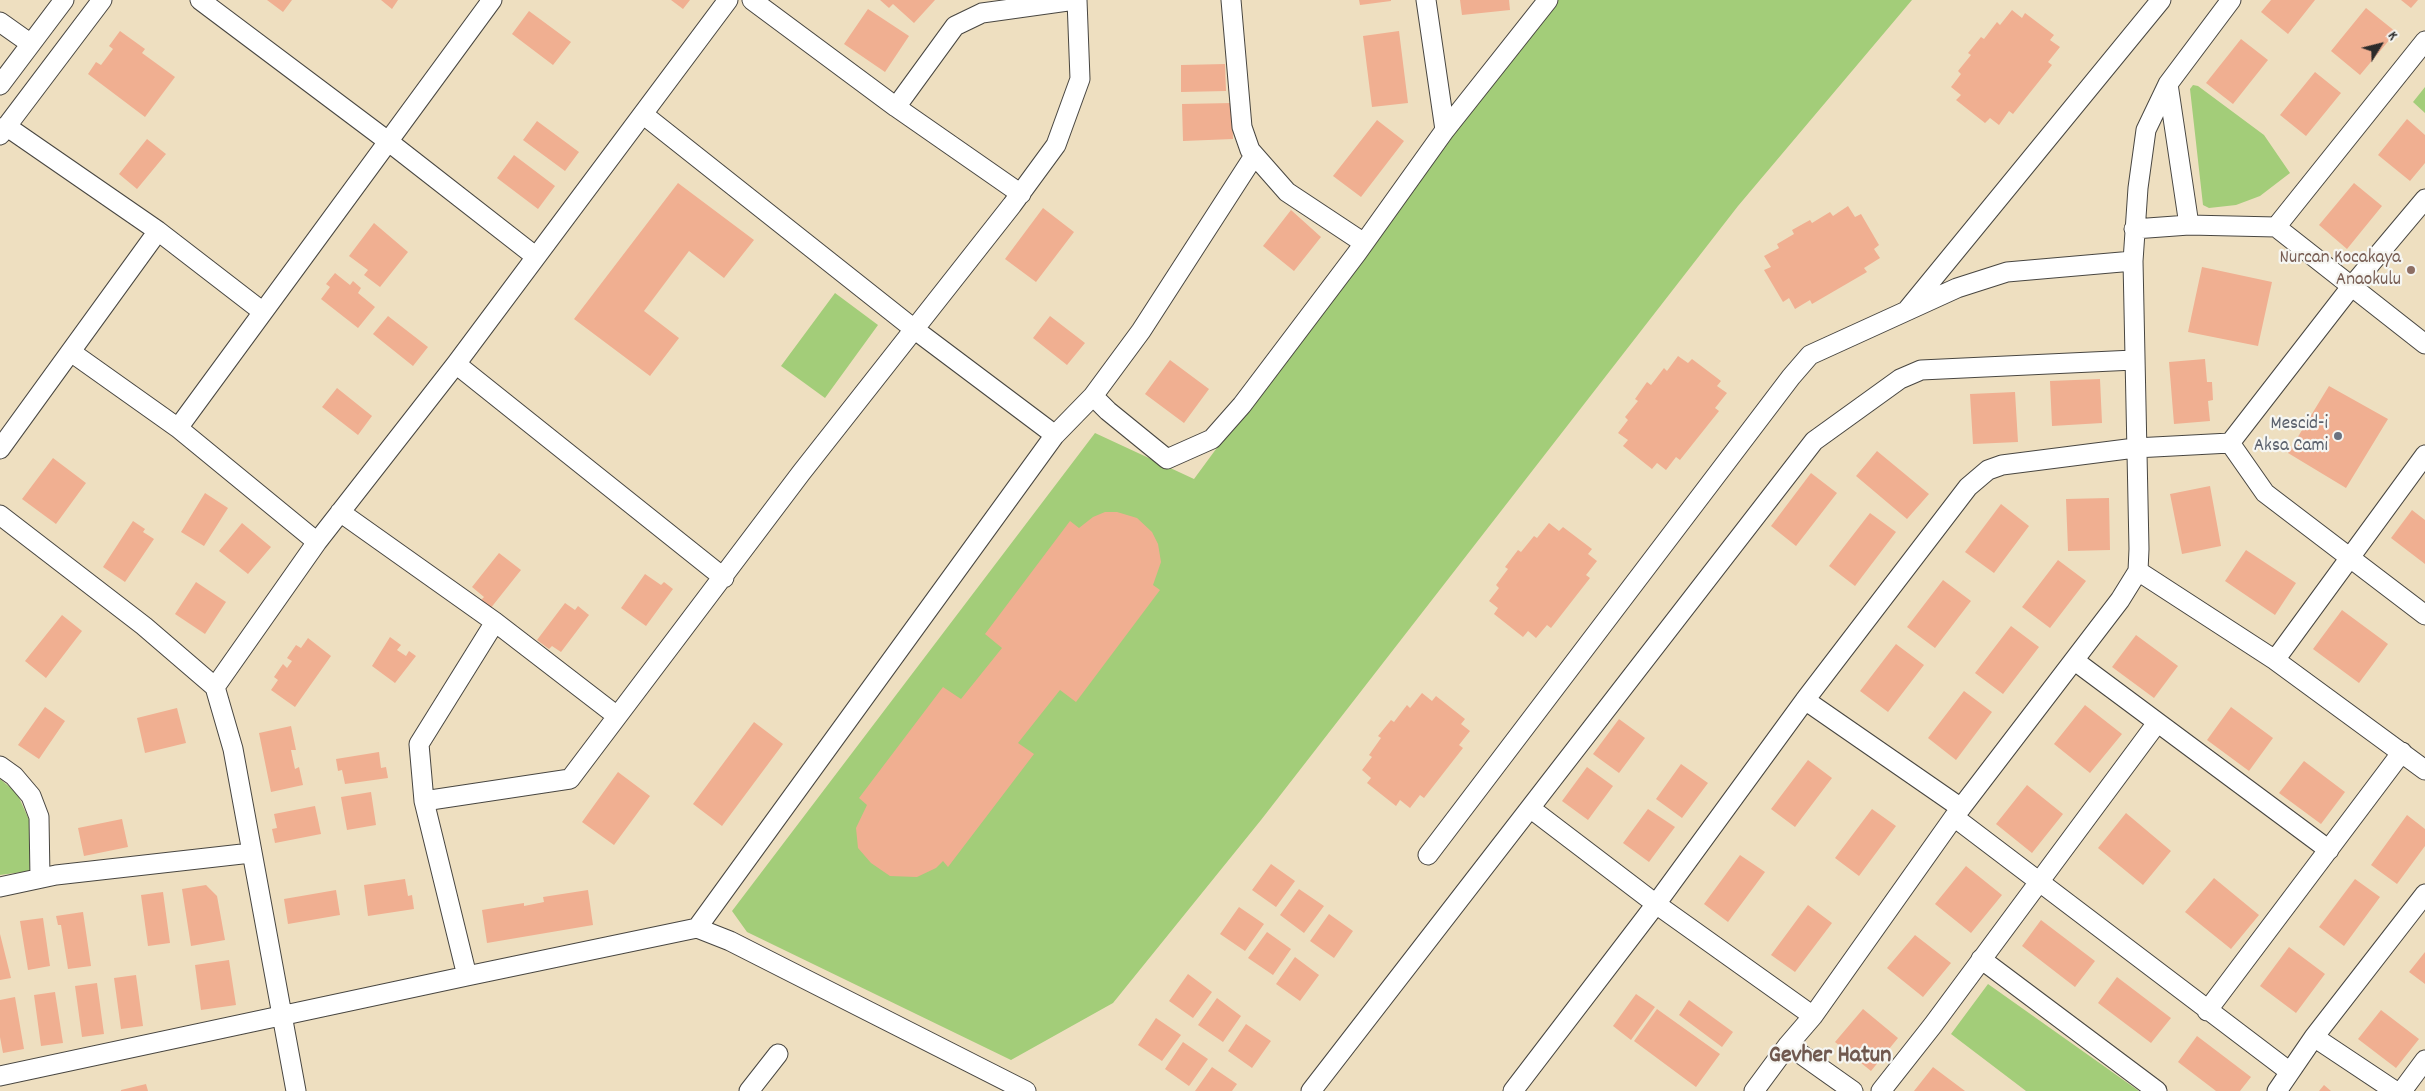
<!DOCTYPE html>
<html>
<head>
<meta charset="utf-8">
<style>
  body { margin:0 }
  #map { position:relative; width:2425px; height:1091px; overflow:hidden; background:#eedfc0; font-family:Dekko,sans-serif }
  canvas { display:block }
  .north { position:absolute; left:2355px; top:20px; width:50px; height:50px; -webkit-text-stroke:4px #f6f6f2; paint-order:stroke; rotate:54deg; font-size:14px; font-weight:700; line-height:20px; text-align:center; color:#2b2b2b }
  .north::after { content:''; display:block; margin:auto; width:18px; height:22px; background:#2b2b2b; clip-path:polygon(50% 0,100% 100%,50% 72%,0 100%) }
</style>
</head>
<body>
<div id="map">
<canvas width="2425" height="1091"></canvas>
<div class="north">K</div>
</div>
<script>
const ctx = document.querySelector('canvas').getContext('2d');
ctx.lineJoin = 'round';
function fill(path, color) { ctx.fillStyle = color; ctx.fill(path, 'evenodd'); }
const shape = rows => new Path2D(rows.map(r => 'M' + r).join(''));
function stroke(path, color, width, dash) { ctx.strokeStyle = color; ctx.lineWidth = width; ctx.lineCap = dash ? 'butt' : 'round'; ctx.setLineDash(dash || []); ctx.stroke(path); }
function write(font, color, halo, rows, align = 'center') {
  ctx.font = font + ' Dekko,sans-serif'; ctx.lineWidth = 4.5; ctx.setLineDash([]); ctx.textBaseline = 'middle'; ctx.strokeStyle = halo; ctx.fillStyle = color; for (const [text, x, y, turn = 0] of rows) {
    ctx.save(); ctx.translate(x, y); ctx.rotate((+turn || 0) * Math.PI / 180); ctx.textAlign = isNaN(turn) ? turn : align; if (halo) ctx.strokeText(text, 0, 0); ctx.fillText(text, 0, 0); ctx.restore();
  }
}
fill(shape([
  [1546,0,1912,0,1738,206,1261,820,1113,1003,1011,1060,747,932,732,911,1095,433,1194,479],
  [2193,85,2198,86,2264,135,2290,173,2260,196,2236,205,2209,208,2203,205,2190,89],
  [2425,87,2425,113,2413,102],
  [835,293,878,325,825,398,781,366],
  [0,779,17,793,30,822,30,871,0,875],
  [1988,984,2139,1091,2026,1091,1951,1034]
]), '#a3cd79');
fill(shape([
  [267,0,292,0,283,12],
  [381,0,398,0,392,9],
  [671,0,690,0,683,9],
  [880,0,935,0,914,23,893,4,889,8],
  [1359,0,1391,0,1391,1,1360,5],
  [1460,0,1509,0,1510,10,1462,15],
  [2271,0,2315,0,2288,34,2261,12],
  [2401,0,2418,0,2411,8],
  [2366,8,2396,32,2360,75,2331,51],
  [868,9,909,36,885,72,844,44],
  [2012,10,2022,18,2025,13,2054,35,2050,40,2060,47,2048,62,2052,65,2013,114,2009,111,1999,125,1990,118,1985,123,1956,100,1961,95,1951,87,1961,74,1958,71,1971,55,1968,53,1981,37,1984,39,1997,22,2000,25],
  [529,11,571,42,553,65,512,34],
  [120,31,145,49,142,53,175,77,145,117,88,74,96,62,101,65,113,49,109,46],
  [1399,31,1408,103,1372,107,1363,36],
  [2241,39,2268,60,2233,104,2206,83],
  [1225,64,1226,91,1181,92,1181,65],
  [2315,72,2341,93,2306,136,2280,115],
  [1232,103,1233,139,1183,141,1182,104],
  [2407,119,2425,135,2425,163,2410,181,2378,155],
  [1377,120,1404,141,1361,197,1333,176],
  [537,121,579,152,565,171,523,140],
  [147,139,166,154,137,189,119,174],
  [514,155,555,186,538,209,497,178],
  [678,183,754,240,724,278,689,251,644,311,679,338,650,376,574,319],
  [2354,183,2382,206,2347,249,2319,225],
  [1848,206,1855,217,1861,214,1879,245,1874,249,1880,258,1864,268,1867,272,1812,304,1810,300,1795,309,1789,298,1783,302,1764,270,1771,267,1764,256,1779,248,1777,244,1794,234,1792,230,1810,220,1812,223,1830,212,1833,216],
  [1043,208,1074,232,1036,282,1005,259],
  [1291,210,1321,237,1294,271,1263,246],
  [374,223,408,252,380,287,364,275,368,270,349,256],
  [2202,267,2272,282,2258,346,2188,332],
  [335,273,350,285,353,281,361,288,358,293,375,307,358,328,321,299,330,287,326,284],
  [388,316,428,347,413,366,373,334],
  [1050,316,1085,343,1067,365,1033,338],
  [1678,356,1688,363,1692,359,1721,381,1717,386,1727,393,1715,408,1719,411,1680,460,1676,457,1666,470,1657,463,1652,469,1623,446,1628,440,1618,433,1628,420,1625,417,1638,401,1635,399,1647,382,1651,385,1664,368,1667,371],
  [2205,359,2207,382,2212,382,2213,400,2208,401,2210,421,2174,424,2169,362],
  [1170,360,1209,389,1184,423,1145,394],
  [2100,379,2102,423,2052,426,2050,381],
  [2329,386,2388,419,2346,488,2288,453],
  [337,388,372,416,358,435,322,407],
  [2015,392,2018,442,1973,444,1970,394],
  [1877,451,1929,494,1907,519,1856,476],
  [53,458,86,483,56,524,22,499],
  [1811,473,1837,493,1796,546,1771,526],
  [2210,486,2221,546,2182,554,2170,494],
  [205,493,228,508,204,546,181,532],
  [2109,498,2110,550,2068,551,2066,499],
  [2001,504,2029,526,1994,573,1965,552],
  [2412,510,2425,520,2425,564,2391,538],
  [1105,512,1117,512,1137,518,1152,532,1158,544,1161,562,1153,585,1160,590,1076,702,1060,690,1018,743,1034,754,948,867,943,861,936,868,917,877,890,876,871,863,858,848,856,828,867,805,859,798,943,687,961,699,1002,648,985,634,1070,521,1079,528,1093,517],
  [1870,513,1896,532,1855,586,1829,566],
  [133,521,145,529,143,532,154,539,125,582,103,567],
  [242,523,271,547,248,574,219,551],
  [1549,523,1559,531,1563,527,1592,549,1588,554,1597,561,1586,575,1590,578,1551,628,1547,625,1536,638,1528,631,1523,637,1494,614,1498,608,1489,601,1499,588,1496,585,1508,569,1505,567,1518,550,1521,552,1534,536,1537,538],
  [2246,550,2296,583,2275,615,2225,581],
  [499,553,521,570,490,609,480,601,484,597,472,587],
  [2058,560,2086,581,2050,628,2022,607],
  [645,574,661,585,664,582,673,589,646,626,621,608],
  [1943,580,1971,601,1935,648,1907,627],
  [196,582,226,602,205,634,175,614],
  [565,603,575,610,578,606,589,615,561,652,552,646,549,649,537,640],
  [2342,610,2388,644,2359,683,2313,649],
  [62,615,82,631,46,678,25,661],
  [2011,626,2039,647,2003,694,1975,673],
  [2136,635,2178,666,2154,698,2112,667],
  [390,637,401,645,397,650,406,656,409,651,416,656,395,683,372,666],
  [308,638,331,656,295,707,271,690,278,680,274,677,283,664,287,668,292,661,287,658,296,645,301,648],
  [1896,644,1924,665,1888,712,1860,691],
  [1964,691,1992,712,1956,760,1928,738],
  [1422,693,1432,701,1436,696,1465,719,1461,724,1470,731,1459,745,1463,748,1424,798,1420,795,1410,808,1400,800,1396,806,1367,783,1371,778,1362,770,1372,757,1369,755,1381,738,1378,736,1391,720,1394,722,1407,705,1410,708],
  [2085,705,2122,734,2090,773,2054,744],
  [45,707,65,721,39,759,18,745],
  [2231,707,2273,738,2249,771,2207,740],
  [177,708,186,743,145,753,137,718],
  [1619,719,1645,738,1619,773,1593,754],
  [754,722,783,744,722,826,693,804],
  [291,726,296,750,291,750,295,769,299,767,303,785,271,792,259,733],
  [379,752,381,768,386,767,388,778,345,784,342,770,338,771,336,759],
  [1808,760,1832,778,1795,827,1771,809],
  [2304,761,2345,792,2321,824,2279,793],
  [1681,764,1708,783,1682,818,1656,799],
  [1587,767,1613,786,1588,820,1562,801],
  [618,772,650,796,614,845,582,822],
  [2027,785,2063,814,2032,853,1996,824],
  [371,792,376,825,347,830,341,797],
  [315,806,321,834,275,843,272,829,277,828,274,814],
  [1648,809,1675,827,1649,862,1623,843],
  [1872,809,1896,826,1859,876,1835,858],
  [2126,813,2171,851,2143,885,2098,848],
  [2407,815,2425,829,2425,846,2397,884,2371,865],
  [122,819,128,847,84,856,78,828],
  [1740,855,1765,872,1728,922,1704,904],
  [1271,864,1295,881,1276,907,1252,890],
  [1966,866,2002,895,1971,933,1935,904],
  [2214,878,2259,915,2231,949,2185,912],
  [405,879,408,896,412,895,414,909,368,916,364,885],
  [2355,879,2380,897,2344,946,2319,927],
  [206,885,217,896,225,940,191,946,182,889],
  [1299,889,1324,906,1304,933,1280,915],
  [336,890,340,915,288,924,284,899],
  [588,890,593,925,487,943,482,910,524,903,524,906,544,902,543,897],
  [163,892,170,943,148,946,141,895],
  [1808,905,1832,923,1795,972,1771,955],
  [1239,907,1264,924,1245,951,1220,934],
  [83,912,91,966,68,969,61,925,58,925,56,916],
  [1329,914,1353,931,1334,958,1310,941],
  [43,918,50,966,28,970,20,921],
  [2041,920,2095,961,2075,987,2022,946],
  [1267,932,1291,949,1273,975,1248,958],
  [0,934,11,978,0,980],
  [1915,935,1951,963,1923,997,1887,968],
  [2289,947,2325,974,2296,1013,2260,986],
  [2425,952,2425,984,2409,972],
  [1295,957,1319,975,1300,1001,1276,984],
  [229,960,236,1005,201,1010,195,965],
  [1188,974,1212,992,1193,1018,1169,1001],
  [136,975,143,1026,121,1029,114,978],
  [2117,977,2171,1018,2151,1043,2098,1003],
  [97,983,104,1034,82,1037,75,986],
  [55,992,63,1043,41,1046,34,995],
  [1636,994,1655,1007,1631,1040,1613,1026],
  [15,997,24,1049,3,1053,0,1037,0,1000],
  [1217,998,1241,1016,1223,1042,1198,1025],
  [1689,1000,1733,1032,1722,1047,1679,1015],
  [1657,1009,1720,1054,1696,1087,1634,1041],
  [1863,1009,1898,1038,1871,1071,1835,1042],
  [2381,1010,2419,1039,2396,1068,2358,1039],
  [1156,1018,1181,1035,1162,1061,1138,1045],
  [1246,1024,1271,1041,1252,1068,1228,1051],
  [2197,1036,2251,1077,2240,1091,2216,1091,2178,1062],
  [1183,1042,1208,1059,1189,1086,1165,1069],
  [1212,1067,1237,1084,1232,1091,1195,1091],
  [1933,1067,1965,1091,1914,1091],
  [146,1084,148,1091,121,1091,121,1090],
  [2324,1085,2331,1091,2319,1091]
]), '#f0af91');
const minor = shape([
  [200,0,389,142,535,256],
  [752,0,896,107,955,26,982,13,1075,0],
  [1231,0,1242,127,1250,150,1287,192,1364,243],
  [0,22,31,44],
  [2425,41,2276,227,2425,344],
  [2168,84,2189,225],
  [0,85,64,0],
  [896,107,1021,194],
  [644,115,914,329,1055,435,1093,396],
  [6,126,158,231,263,312],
  [1445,130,1548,0],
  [0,135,102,0],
  [1254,156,1141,331,1093,396,1108,411,1167,459,1212,439,1242,405,1357,253,1445,130,1426,0],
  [2425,199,2351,287,2230,443,2265,493,2425,615],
  [2134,229,2189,225,2276,227],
  [1908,309,2161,0],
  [71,352,178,428],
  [456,364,724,578],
  [0,449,158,231],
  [340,512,495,622,617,716],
  [0,515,144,626,215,687,233,749,296,1091],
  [317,542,178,428,492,0],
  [2138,571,2275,660,2425,770],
  [2275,660,2425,455],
  [2075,661,2329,850],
  [215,687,317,542,456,364,728,0],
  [1805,700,1961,808],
  [0,766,14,776,31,796,39,817,40,878],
  [424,801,570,779,801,473,1012,205,1056,145,1080,79,1077,0],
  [1530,808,1656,904,1813,1016],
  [1954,817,2290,1072],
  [1428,855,1791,377,1810,355,1957,288,2007,272,2133,261],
  [0,887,56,875,251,853],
  [697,928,1057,432],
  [1981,959,2157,1091],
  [467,976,697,928,730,941,1026,1091],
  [2207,1011,2402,752],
  [2314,1037,2395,1091],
  [1788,1045,1853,1091],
  [0,1076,467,976,424,801,419,744,495,622],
  [749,1091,778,1054],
  [1311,1091,1814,441,1900,379,1921,370,2134,360],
  [1513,1091,1656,904,1805,700,1968,487,1988,470,2002,465,2135,448,2230,443],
  [1754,1091,1788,1045,1813,1016,1954,817,2120,600,2138,571,2139,549,2133,261,2138,188,2146,130,2168,84,2231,0],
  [1881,1091,1933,1025,2157,723],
  [2277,1091,2314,1037,2425,894],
  [2402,1091,2425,1060]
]);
stroke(minor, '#484641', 21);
stroke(minor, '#fff', 19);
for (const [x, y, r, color] of [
  [2411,270,5,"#8d6e63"],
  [2338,436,5,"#6b7280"]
]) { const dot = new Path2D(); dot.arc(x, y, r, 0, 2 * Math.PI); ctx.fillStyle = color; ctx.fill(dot); stroke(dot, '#f6f6f2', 2); }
write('19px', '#785e54', '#f6f6f2', [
  ["Nurcan Kocakaya",2401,259],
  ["Anaokulu",2401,281]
], 'right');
write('19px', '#5b616d', '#f6f6f2', [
  ["Mescid-i",2328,425],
  ["Aksa Cami",2328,447]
], 'right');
write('bold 24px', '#70594f', '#f6f6f2', [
  ["Gevher Hatun",1830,1058]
]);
</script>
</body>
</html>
